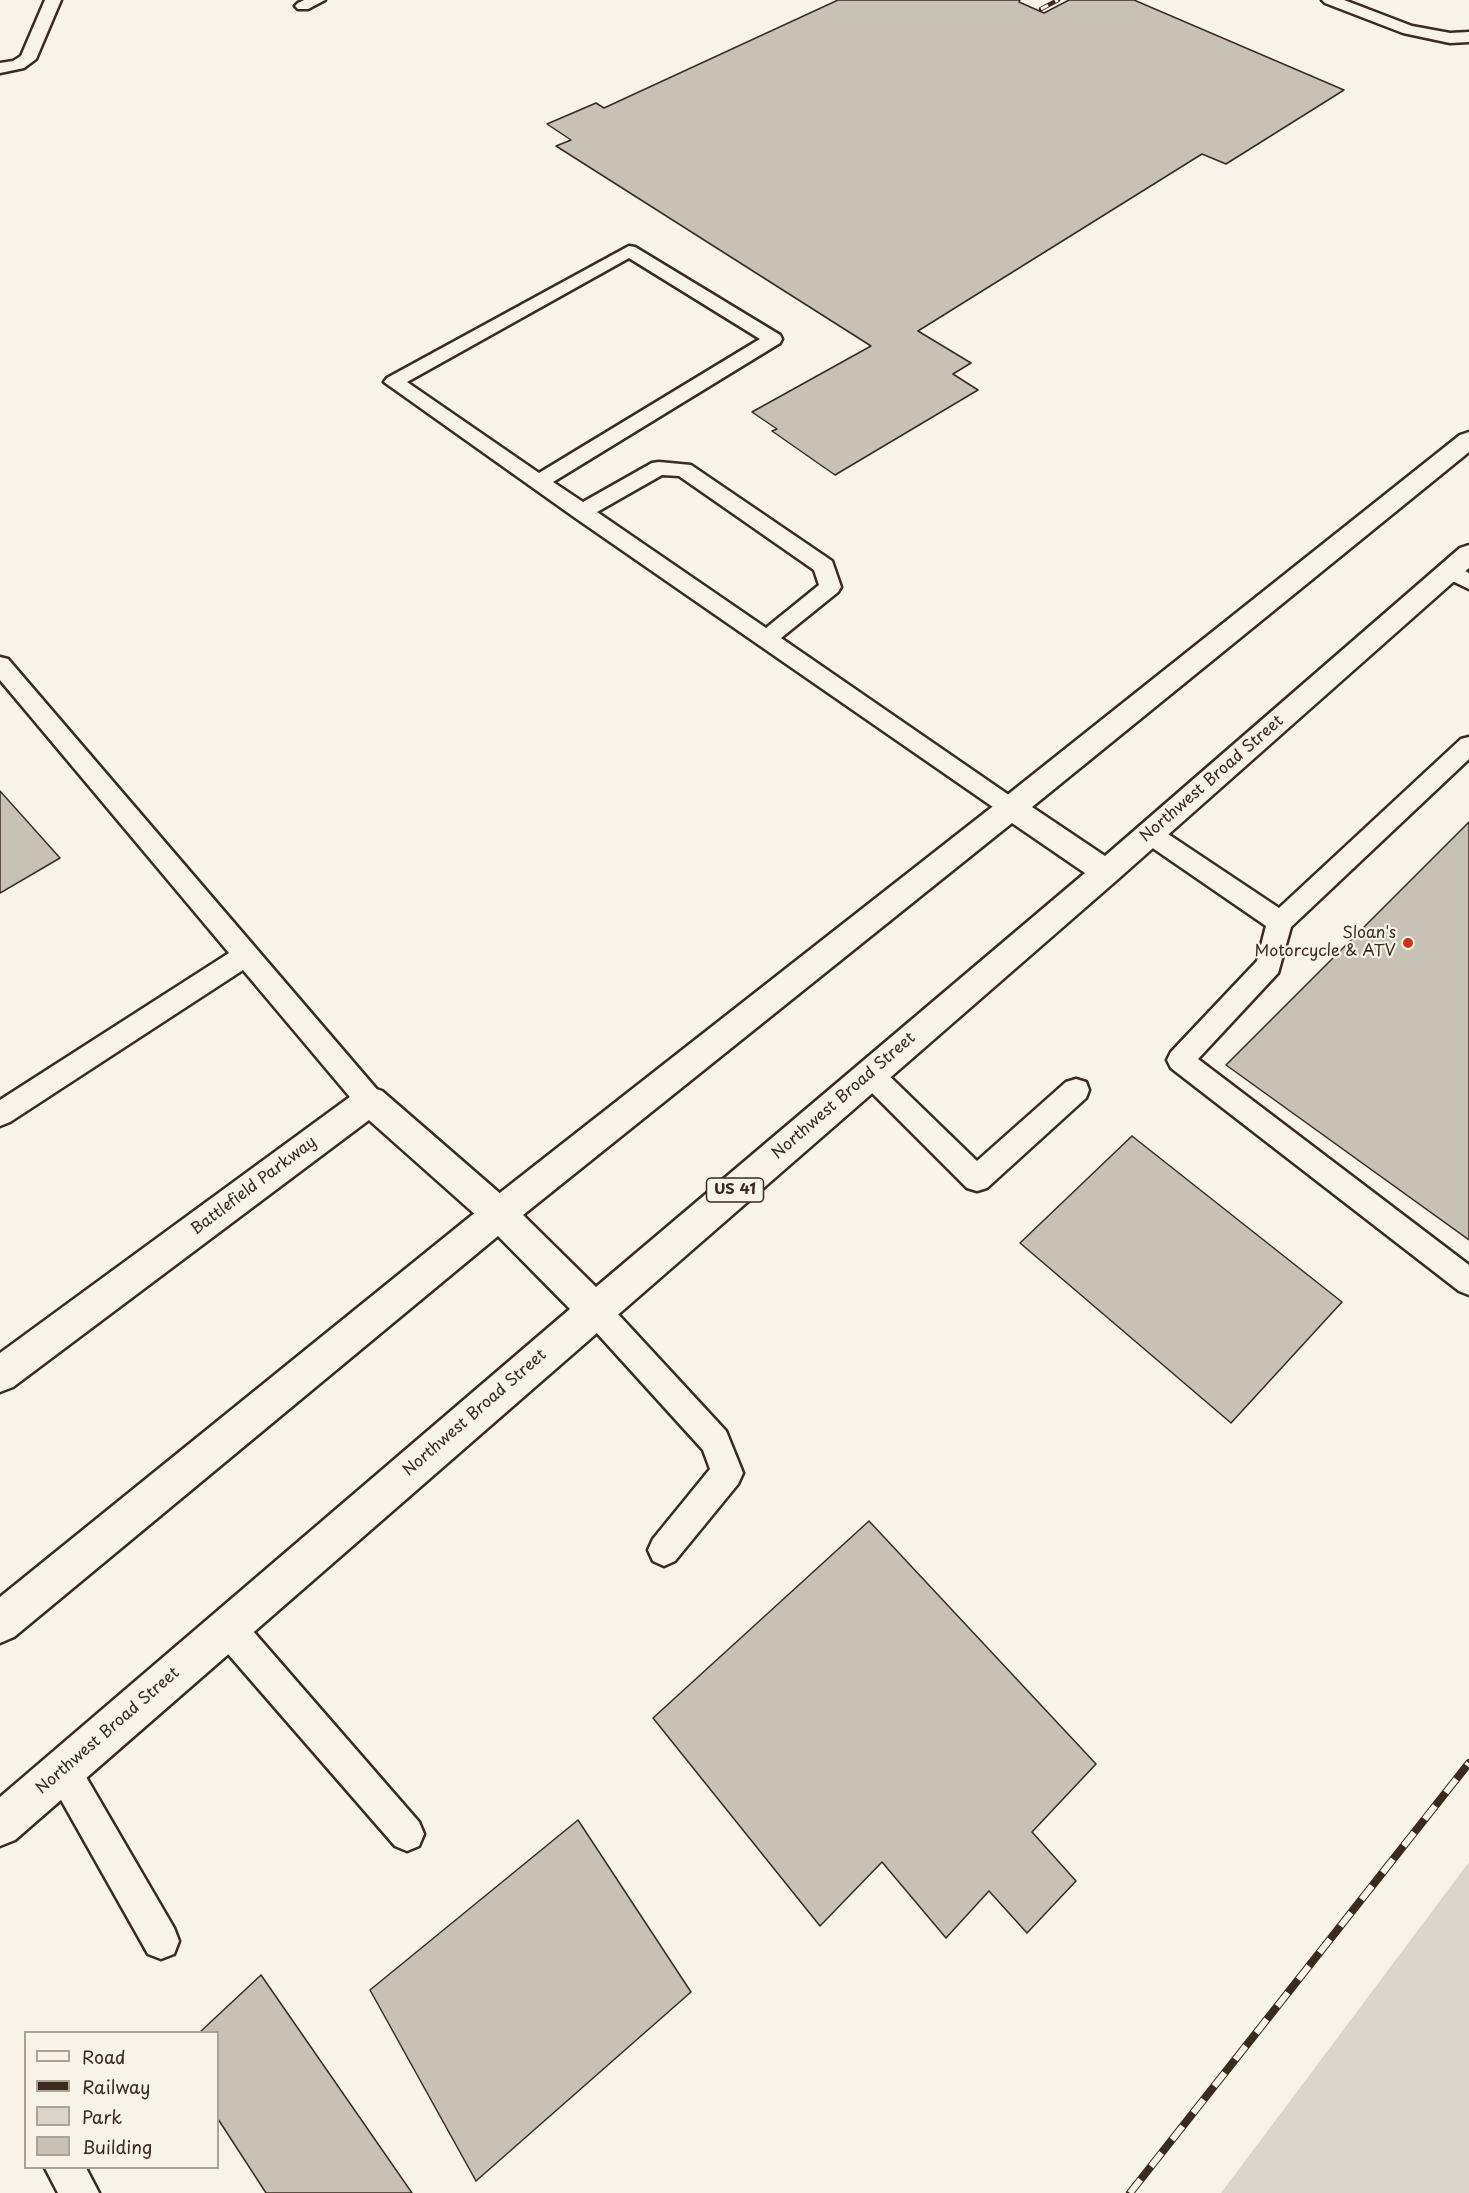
<!DOCTYPE html>
<html>
<head>
<meta charset="utf-8">
<style>
  body { margin:0 }
  #map { position:relative; width:1469px; height:2193px; overflow:hidden; background:#f7f3e8; font-family:"Playpen Sans",sans-serif }
  canvas { display:block }
  .legend { position:absolute; left:24px; top:2031px; width:195px; height:138px; box-sizing:border-box; background:#f7f3e8; border:2px solid #aca397; margin:0; padding:8px 10px; list-style:none; font-size:18px; color:#3b2a1e }
  .legend li { display:flex; align-items:center; gap:12px; height:30px }
  .legend b { width:30px; border:2px solid #aca397 }
</style>
</head>
<body>
<div id="map">
<canvas width="1469" height="2193"></canvas>
<ul class="legend">
<li><b style="height:8px;background:#f7f3e8"></b>Road</li>
<li><b style="height:8px;background:#3b2a1e"></b>Railway</li>
<li><b style="height:16px;background:#dbd6cb"></b>Park</li>
<li><b style="height:16px;background:#c8c1b6"></b>Building</li>
</ul>
</div>
<script>
const ctx = document.querySelector('canvas').getContext('2d');
ctx.lineJoin = 'round';
function fill(path, color) { ctx.fillStyle = color; ctx.fill(path, 'evenodd'); }
const shape = rows => new Path2D(rows.map(r => 'M' + r).join(''));
function stroke(path, color, width, dash) { ctx.strokeStyle = color; ctx.lineWidth = width; ctx.lineCap = dash ? 'butt' : 'round'; ctx.setLineDash(dash || []); ctx.stroke(path); }
function write(font, color, halo, rows, align = 'center') {
  ctx.font = font + ' "Playpen Sans",sans-serif'; ctx.lineWidth = 4.5; ctx.setLineDash([]); ctx.textBaseline = 'middle'; ctx.strokeStyle = halo; ctx.fillStyle = color; for (const [text, x, y, turn = 0] of rows) {
    ctx.save(); ctx.translate(x, y); ctx.rotate((+turn || 0) * Math.PI / 180); ctx.textAlign = isNaN(turn) ? turn : align; if (halo) ctx.strokeText(text, 0, 0); ctx.fillText(text, 0, 0); ctx.restore();
  }
}
fill(shape([
  [1469,1862,1469,2193,1221,2193]
]), '#dbd6cb');
const building = shape([
  [838,0,1020,0,1019,2,1044,13,1069,0,1134,0,1344,90,1226,164,1202,154,918,331,971,363,953,374,978,390,835,475,772,431,777,429,752,412,871,346,556,146,571,140,547,124,596,103,604,108,838,0],
  [0,791,60,858,0,893,0,791],
  [1469,822,1469,1240,1226,1065,1469,822],
  [1132,1136,1342,1302,1231,1423,1020,1243,1132,1136],
  [869,1521,1096,1764,1032,1832,1076,1881,1027,1933,989,1891,946,1938,882,1862,820,1926,653,1718,869,1521],
  [578,1820,691,1992,476,2181,370,1990,578,1820],
  [261,1975,412,2193,266,2193,218,2119,218,2032,200,2032,261,1975]
]);
fill(building, '#c8c1b6');
stroke(building, '#3b2a1e', 1.5);
const lane = shape([
  [45,0,61,0,36,59,24,68,0,73,0,63,13,61,21,56,45,0],
  [304,0,325,0,308,9,298,9,295,6,298,3,304,0],
  [1322,0,1344,0,1412,26,1450,33,1469,32,1469,42,1450,43,1403,33,1325,3,1322,0],
  [629,246,635,247,780,335,782,339,780,343,553,482,583,502,652,463,659,462,691,465,832,561,841,587,838,592,781,638,1019,802,1023,808,1019,814,1011,817,1003,814,574,517,384,382,387,378,629,246],
  [629,258,760,339,539,473,407,382,629,258],
  [662,475,679,476,814,570,819,585,766,628,597,512,662,475],
  [1450,564,1469,573,1469,589,1442,576,1439,571,1442,566,1450,564],
  [0,657,8,659,380,1093,384,1101,380,1109,370,1112,360,1109,243,970,10,1122,0,1126,0,1100,229,953,0,680,0,657],
  [1469,737,1469,759,1291,927,1278,973,1198,1059,1469,1265,1469,1295,1459,1291,1171,1068,1167,1060,1171,1052,1257,961,1266,926,1141,840,1138,834,1141,828,1150,825,1159,828,1279,908,1461,739,1469,737],
  [870,1063,879,1066,977,1161,1066,1082,1076,1079,1086,1082,1089,1090,1086,1098,987,1188,977,1191,967,1188,861,1082,857,1074,861,1066,870,1063],
  [595,1297,605,1300,726,1431,743,1473,738,1484,675,1561,664,1566,653,1561,648,1550,653,1539,710,1469,703,1450,585,1320,580,1310,585,1300,595,1297],
  [227,1611,239,1615,419,1822,424,1834,419,1846,407,1851,395,1846,215,1639,211,1627,215,1615,227,1611],
  [63,1753,75,1758,174,1928,179,1941,174,1954,161,1959,148,1954,51,1782,46,1770,51,1758,63,1753],
  [45,2168,86,2168,99,2193,58,2193,45,2168]
]);
const street = shape([
  [370,1087,382,1091,511,1203,516,1214,511,1225,499,1229,487,1225,369,1120,13,1387,0,1392,0,1353,358,1091,370,1087]
]);
const primary = shape([
  [1469,432,1469,452,1032,807,1105,856,1460,548,1469,545,1469,568,1117,880,15,1840,0,1846,0,1797,570,1309,498,1236,14,1637,0,1643,0,1597,487,1203,1001,800,1460,435,1469,432],
  [1012,823,1085,873,596,1287,523,1215,1012,823]
]);
stroke(lane, '#3b2a1e', 5);
stroke(street, '#3b2a1e', 5);
stroke(primary, '#3b2a1e', 5);
fill(lane, '#f7f3e8');
fill(street, '#f7f3e8');
fill(primary, '#f7f3e8');
const railFar1 = shape([
  [1041,9,1058,0]
]);
const rail = shape([
  [1130,2193,1469,1763]
]);
stroke(railFar1, '#3b2a1e', 4.5);
stroke(rail, '#3b2a1e', 8);
stroke(railFar1, '#f7f3e8', 3, [8]);
stroke(rail, '#f7f3e8', 6, [17]);
for (const [x, y, r, color] of [
  [1408,943,6,"#c8321e"]
]) { const dot = new Path2D(); dot.arc(x, y, r, 0, 2 * Math.PI); ctx.fillStyle = color; ctx.fill(dot); stroke(dot, '#f7f3e8', 2); }
for (const [x, y, w] of [
  [735,1190,57]
]) { const box = new Path2D(); box.roundRect(x - w / 2, y - 12, w, 24, 4.5); ctx.fillStyle = '#f7f3e8'; ctx.fill(box); stroke(box, '#3b2a1e', 1.5); }
write('bold 15px', '#3b2a1e', null, [
  ["US 41",735,1190]
]);
write('16px', '#3b2a1e', '#f7f3e8', [
  ["Northwest Broad Street",1212,779,-41],
  ["Northwest Broad Street",844,1096,-41],
  ["Battlefield Parkway",254,1186,-37],
  ["Northwest Broad Street",475,1413,-41],
  ["Northwest Broad Street",108,1731,-41]
]);
write('16px', '#3b2a1e', '#f7f3e8', [
  ["Sloan's",1396,934],
  ["Motorcycle & ATV",1396,952]
], 'right');
</script>
</body>
</html>
